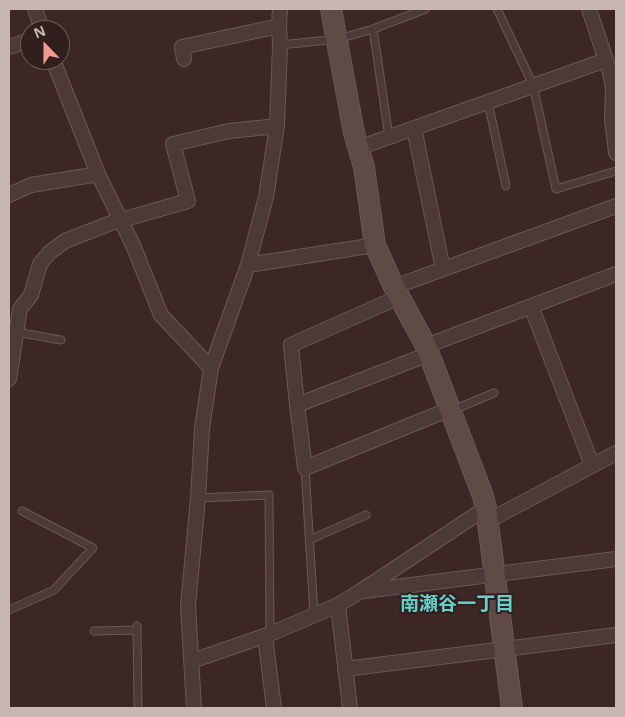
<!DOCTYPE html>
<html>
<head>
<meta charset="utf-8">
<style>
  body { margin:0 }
  #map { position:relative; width:625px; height:717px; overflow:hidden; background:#3c2724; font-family:"Open Sans",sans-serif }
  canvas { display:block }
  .frame { position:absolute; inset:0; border:10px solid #c7b6b4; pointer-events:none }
  .north { position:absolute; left:20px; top:20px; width:50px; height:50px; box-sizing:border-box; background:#311f1d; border:1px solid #6d5b59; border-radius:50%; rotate:338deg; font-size:14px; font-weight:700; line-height:20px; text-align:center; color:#c7b6b4 }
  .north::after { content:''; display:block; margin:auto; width:18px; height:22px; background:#f49a8d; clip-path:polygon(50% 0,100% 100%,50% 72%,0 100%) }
</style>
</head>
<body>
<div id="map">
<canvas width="625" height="717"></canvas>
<div class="frame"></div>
<div class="north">N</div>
</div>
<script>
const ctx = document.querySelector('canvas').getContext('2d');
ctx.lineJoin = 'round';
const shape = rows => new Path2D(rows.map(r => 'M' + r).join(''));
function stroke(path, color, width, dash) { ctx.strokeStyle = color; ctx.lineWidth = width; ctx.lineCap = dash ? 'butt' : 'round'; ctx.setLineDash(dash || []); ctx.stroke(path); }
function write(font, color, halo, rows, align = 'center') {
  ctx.font = font + ' "Open Sans","Noto Sans JP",sans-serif'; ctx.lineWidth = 4; ctx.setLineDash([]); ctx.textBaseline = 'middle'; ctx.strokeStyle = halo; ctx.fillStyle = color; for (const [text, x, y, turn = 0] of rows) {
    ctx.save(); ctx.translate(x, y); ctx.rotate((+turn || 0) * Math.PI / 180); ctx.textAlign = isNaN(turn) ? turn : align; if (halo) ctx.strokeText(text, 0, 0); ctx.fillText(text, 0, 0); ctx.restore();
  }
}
const lane = shape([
  [497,9,533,85,556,189,616,171],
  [373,29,389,137],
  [280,45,338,39,373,29,426,9],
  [488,102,506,186],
  [16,332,61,340],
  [453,410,494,393],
  [305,468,314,615],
  [198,498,269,495,270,634],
  [309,540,366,515],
  [9,610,54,590,93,548,22,511],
  [137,626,138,708],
  [94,631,137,630]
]);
const street = shape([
  [35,9,42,30],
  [589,9,610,72,613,88,612,119,616,153],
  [9,47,30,40],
  [184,59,182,47,279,26],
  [53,60,98,174,133,245,161,315,211,368],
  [414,128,443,269],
  [358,148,606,60],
  [9,195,31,185,98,174],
  [248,265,375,245],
  [394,287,616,206],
  [399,297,291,345,297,405,305,468,450,409],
  [531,306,592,465],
  [426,346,616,274],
  [9,379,20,309,31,295,40,264,49,253,65,241,111,223,188,201,173,144,229,131,277,126],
  [297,405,429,354],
  [488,521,616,453],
  [364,591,616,559],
  [338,605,350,708],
  [265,636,274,708],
  [192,661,270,634,338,605,361,591,486,508],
  [345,669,616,635],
  [194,708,188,606,198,498,202,429,211,368,248,265,266,197,277,126,280,45,279,26,280,9]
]);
const secondary = shape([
  [331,9,354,133,364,167,375,245,394,287,426,346,483,496,486,508,512,708]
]);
stroke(lane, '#6a5856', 9);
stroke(street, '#6a5856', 16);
stroke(secondary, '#6a5856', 22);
stroke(lane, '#4c3a38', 7);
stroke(street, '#4c3a38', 14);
stroke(secondary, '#5f4a46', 20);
write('bold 19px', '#66d0cb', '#311f1d', [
  ["南瀬谷一丁目",457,605]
]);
</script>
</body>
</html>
